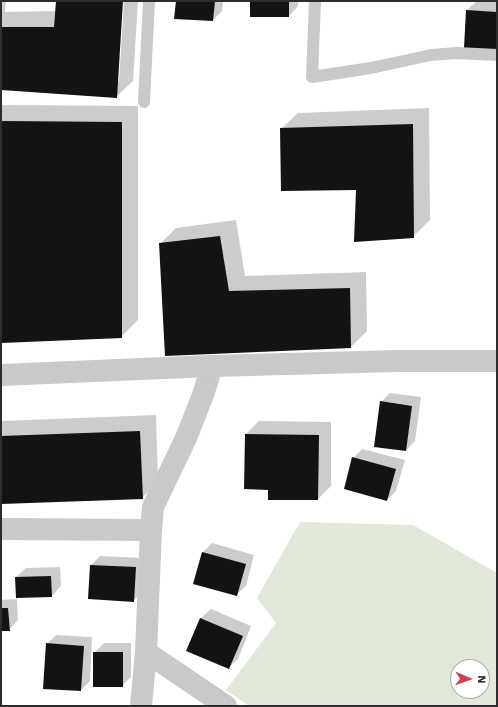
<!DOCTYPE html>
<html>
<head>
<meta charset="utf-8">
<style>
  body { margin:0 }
  #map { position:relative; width:498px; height:707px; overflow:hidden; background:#fff; font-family:"Work Sans",sans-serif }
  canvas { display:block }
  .frame { position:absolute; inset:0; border:2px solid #2c2c2c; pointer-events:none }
  .north { position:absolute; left:450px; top:659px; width:40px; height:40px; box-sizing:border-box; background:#fff; border:1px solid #ababab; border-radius:50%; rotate:92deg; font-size:11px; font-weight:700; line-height:16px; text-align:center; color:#2c2c2c }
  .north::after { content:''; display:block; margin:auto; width:14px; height:18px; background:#d13f4f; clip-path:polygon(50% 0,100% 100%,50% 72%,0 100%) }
</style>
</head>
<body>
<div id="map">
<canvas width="498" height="707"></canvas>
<div class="frame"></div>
<div class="north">N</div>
</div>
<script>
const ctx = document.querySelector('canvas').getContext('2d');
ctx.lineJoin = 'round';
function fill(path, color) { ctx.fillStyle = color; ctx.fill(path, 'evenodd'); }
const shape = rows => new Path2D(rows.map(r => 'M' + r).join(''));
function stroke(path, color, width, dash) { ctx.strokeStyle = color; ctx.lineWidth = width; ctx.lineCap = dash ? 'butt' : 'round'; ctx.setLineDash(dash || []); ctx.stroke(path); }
fill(shape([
  [300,522,413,525,497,573,497,705,496,706,249,706,226,690,276,623,257,598],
  [458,667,482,667,482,691,458,691]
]), '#e2e8da');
fill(shape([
  [1,1,6,1,5,12,56,11,57,1,122,1,117,81,119,81,124,1,138,1,133,81,116,97,1,89],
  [177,1,223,1,222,11,213,20],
  [251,1,298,1,298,6,289,16],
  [477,1,497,2,497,50,467,10],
  [1,105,138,106,138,320,121,337,1,342],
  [429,108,430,220,413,237,358,189,281,129,298,113],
  [236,220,245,276,366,272,367,331,351,347,166,355,160,244,176,228],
  [390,393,421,397,415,441,406,450,381,402],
  [156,415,158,482,142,498,1,503,1,421],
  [259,421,331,422,331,486,318,499,269,489,246,434],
  [362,449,405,460,396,491,387,500,353,458],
  [212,543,254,555,246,586,236,595,202,553],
  [100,556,144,558,143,591,133,601,89,598,91,565],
  [60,567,61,586,52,596,16,577,26,568],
  [17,599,18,620,9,630,1,630,1,600],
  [211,609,251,626,238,659,228,668,188,650,201,618],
  [56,635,92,637,90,681,81,690,47,644],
  [104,643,131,643,131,677,122,686,94,653]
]), '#0003');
fill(shape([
  [56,1,123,1,117,98,1,90,1,27,54,27],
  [176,1,215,1,213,21,174,19],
  [250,1,289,1,289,17,250,17],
  [466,10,497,12,497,51,464,48],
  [1,121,122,122,122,338,1,343],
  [413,124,414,238,354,242,356,190,281,191,280,128],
  [220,236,229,291,350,288,351,348,165,356,159,243],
  [380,401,412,406,406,451,374,447],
  [140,431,143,499,1,504,1,436],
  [245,434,319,435,318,500,268,500,268,490,244,489],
  [352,457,396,469,387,501,344,489],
  [202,552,246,564,237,596,193,584],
  [90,565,136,567,134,602,88,599],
  [51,576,52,597,16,598,15,577],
  [1,608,8,608,10,631,1,631],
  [200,618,243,636,229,669,186,651],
  [46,643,84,646,81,691,43,689],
  [93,652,123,652,123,687,93,687]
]), '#131313');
stroke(shape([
  [315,1,312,77,371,68,431,55,457,53,497,55],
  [144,102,149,1]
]), '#c9c9c9', 12);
stroke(shape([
  [1,529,151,530],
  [146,652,226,706],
  [141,706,146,652,151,530,153,507,186,438,203,395,212,366]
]), '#c9c9c9', 22);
stroke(shape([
  [1,375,212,366,397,361,497,361]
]), '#c9c9c9', 22);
</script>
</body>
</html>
